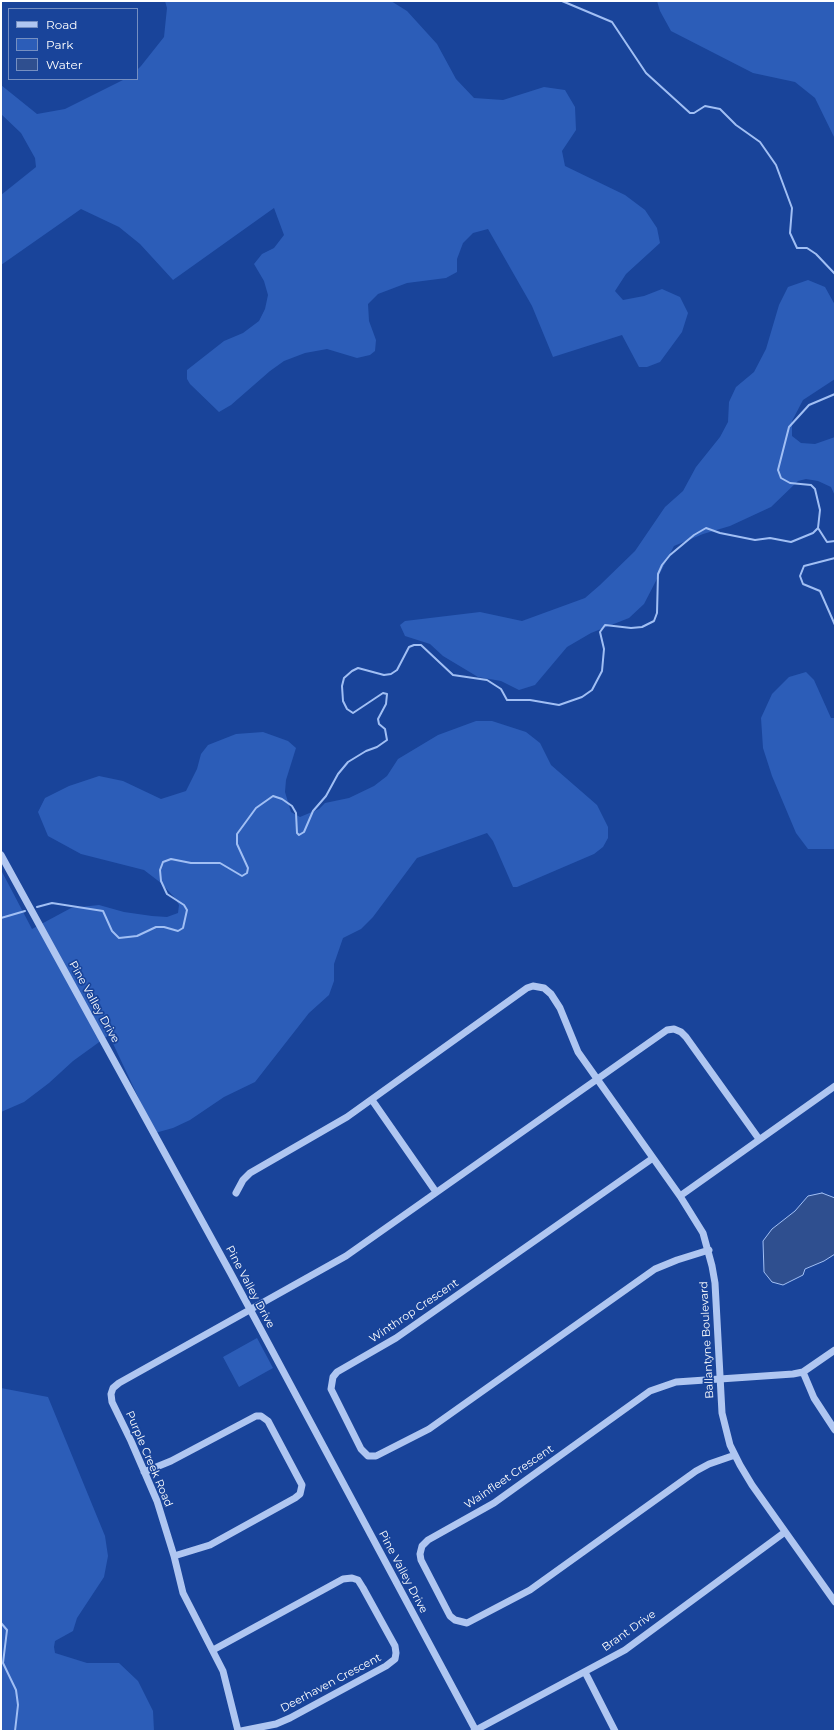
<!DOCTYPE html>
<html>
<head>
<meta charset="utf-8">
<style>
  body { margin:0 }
  #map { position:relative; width:836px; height:1732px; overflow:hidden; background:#19449a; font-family:Montserrat,sans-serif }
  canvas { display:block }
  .frame { position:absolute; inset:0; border:2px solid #fff; pointer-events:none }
  .legend { position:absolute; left:8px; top:8px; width:130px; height:72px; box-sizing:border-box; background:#19449a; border:1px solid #758fc2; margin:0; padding:5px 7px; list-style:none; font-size:12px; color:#fff }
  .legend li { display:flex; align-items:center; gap:8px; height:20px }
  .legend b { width:20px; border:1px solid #758fc2 }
</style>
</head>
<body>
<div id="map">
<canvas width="836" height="1732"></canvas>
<div class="frame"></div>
<ul class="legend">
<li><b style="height:5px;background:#afc6f1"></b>Road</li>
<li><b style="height:11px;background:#2c5db8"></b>Park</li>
<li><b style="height:11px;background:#2f4f8f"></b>Water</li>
</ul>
</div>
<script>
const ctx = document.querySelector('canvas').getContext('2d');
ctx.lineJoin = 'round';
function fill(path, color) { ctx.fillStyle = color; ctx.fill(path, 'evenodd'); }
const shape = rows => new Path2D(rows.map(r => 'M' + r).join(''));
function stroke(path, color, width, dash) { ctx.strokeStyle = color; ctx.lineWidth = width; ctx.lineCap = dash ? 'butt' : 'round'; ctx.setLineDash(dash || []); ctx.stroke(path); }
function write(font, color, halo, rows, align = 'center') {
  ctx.font = font + ' Montserrat,sans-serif'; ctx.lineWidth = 3.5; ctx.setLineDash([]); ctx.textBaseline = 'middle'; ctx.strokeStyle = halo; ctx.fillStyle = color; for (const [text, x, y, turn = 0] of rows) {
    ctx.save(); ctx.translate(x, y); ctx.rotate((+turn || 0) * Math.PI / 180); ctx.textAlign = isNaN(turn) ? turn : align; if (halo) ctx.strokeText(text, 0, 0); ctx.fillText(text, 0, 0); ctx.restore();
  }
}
fill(shape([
  [165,1,391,1,407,11,437,44,456,79,474,98,503,100,544,87,565,90,575,107,576,130,562,151,565,166,625,195,645,210,657,228,660,243,626,274,615,291,623,300,644,296,662,289,680,297,688,313,682,332,660,362,647,367,639,367,622,335,553,357,532,306,488,229,473,233,463,243,457,259,457,272,446,278,407,283,378,294,368,304,369,321,376,340,375,351,370,355,357,358,327,349,305,353,284,361,270,371,231,405,219,412,190,384,187,379,187,370,224,341,243,333,259,321,265,309,268,295,264,281,254,264,262,254,274,248,284,235,274,208,173,280,140,244,119,227,81,209,1,265,1,195,36,167,35,158,21,133,1,114,1,85,37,114,65,109,125,79,137,79,137,70,141,66,164,37,167,8],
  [657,1,835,2,835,139,815,98,795,82,753,73,671,31,660,11],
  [808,280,825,287,835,305,835,379,803,400,792,421,792,436,801,443,815,444,835,437,835,496,831,487,818,481,806,479,798,481,771,507,730,526,703,534,674,546,644,604,629,618,591,633,567,647,535,685,519,690,501,681,478,677,443,656,430,644,405,636,400,625,405,621,480,612,522,621,585,598,600,585,635,551,665,507,683,491,696,467,720,437,728,422,729,402,736,387,754,372,766,349,779,305,788,287],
  [806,672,814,680,831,718,835,718,835,849,808,849,796,833,772,776,763,748,761,718,772,694,789,677],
  [476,721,492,721,526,732,540,743,551,765,597,805,608,827,608,838,603,847,594,854,517,887,513,887,493,841,487,833,417,858,373,917,361,929,343,938,334,964,334,981,329,995,309,1013,255,1082,224,1097,190,1120,173,1128,155,1133,109,1035,73,1061,49,1083,24,1102,1,1112,1,870,32,929,71,908,99,905,124,912,152,916,167,917,178,913,179,905,174,897,161,883,144,870,81,854,48,836,38,812,45,798,69,786,99,776,123,781,161,799,186,791,197,769,201,754,208,745,236,734,263,732,288,741,296,748,286,780,285,792,291,812,300,817,319,809,325,803,349,798,374,786,387,776,398,759,438,735],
  [257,1338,273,1368,239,1387,223,1357],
  [1,1388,48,1397,105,1536,108,1556,104,1577,77,1618,73,1631,55,1641,54,1647,55,1653,87,1663,119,1663,138,1681,153,1711,154,1731,1,1731]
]), '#2c5db8');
const water = shape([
  [822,1193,835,1198,835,1254,824,1261,805,1269,803,1275,783,1285,772,1282,764,1272,763,1241,772,1229,795,1211,808,1196,822,1193]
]);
fill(water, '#2f4f8f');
stroke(water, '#a1bff4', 1);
stroke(shape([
  [562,1,612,22,646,73,690,113,694,113,705,106,720,109,736,125,760,142,776,165,792,208,790,233,797,248,807,248,816,254,835,274],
  [818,528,820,510,815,489,811,485,790,483,781,478,778,470,789,427,809,405,835,394],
  [818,528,827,542,835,541],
  [835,558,804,566,800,576,803,584,820,591,835,625],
  [37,907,52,903,103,911,112,931,119,938,137,936,156,927,164,927,178,931,183,928,187,910,184,905,167,894,161,881,160,870,163,862,171,859,191,863,220,863,242,876,247,873,248,868,237,844,237,834,256,808,273,796,282,799,292,806,296,813,297,833,299,835,304,832,313,811,326,796,338,774,348,762,366,751,377,747,387,740,385,729,379,724,378,719,386,704,387,694,383,693,353,713,347,709,343,701,342,686,344,678,352,671,358,668,384,675,391,674,397,670,409,647,414,645,421,645,453,675,487,680,501,689,507,700,530,700,559,705,582,697,592,690,602,671,604,649,600,632,605,625,631,628,642,627,654,621,657,613,658,574,662,565,670,555,694,535,706,528,720,533,755,540,770,538,791,542,813,533,818,528],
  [1,918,25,911],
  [1,1623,7,1630,3,1663,16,1690,18,1705,15,1731]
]), '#a1bff4', 2);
stroke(shape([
  [1,855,230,1272,476,1731],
  [372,1100,436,1192],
  [653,1158,396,1338,337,1372,333,1377,331,1389,361,1449,368,1456,376,1456,429,1429,655,1269,677,1260,709,1250],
  [236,1193,243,1180,250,1173,347,1117,527,988,533,986,544,988,551,994,560,1008,578,1052,680,1196,703,1233,712,1266,715,1283,722,1413,730,1445,740,1465,752,1485,835,1602],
  [680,1196,835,1086],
  [803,1372,814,1398,835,1430],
  [735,1455,709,1464,696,1471,530,1590,467,1623,455,1620,450,1616,421,1560,420,1554,422,1546,428,1540,494,1503,650,1391,676,1382,793,1374,803,1372,835,1350],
  [144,1472,171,1461,256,1416,261,1416,268,1421,302,1485,300,1494,295,1498,210,1545,174,1556],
  [213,1650,343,1579,352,1578,358,1580,363,1588,395,1646,396,1653,395,1659,386,1666,290,1718,276,1724,241,1731],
  [585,1672,615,1731],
  [238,1731,223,1671,183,1593,174,1556,157,1501,131,1441,112,1402,111,1394,113,1388,119,1383,346,1256,667,1030,674,1029,681,1032,686,1037,759,1139],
  [474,1731,625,1650,785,1532]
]), '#afc6f1', 7);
write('11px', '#fff', '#19449a', [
  ["Pine Valley Drive",94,1002,61],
  ["Pine Valley Drive",250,1287,62],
  ["Winthrop Crescent",414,1311,-34],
  ["Ballantyne Boulevard",707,1340,-93],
  ["Purple Creek Road",149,1459,67],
  ["Wainfleet Crescent",509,1477,-34],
  ["Pine Valley Drive",403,1572,62],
  ["Brant Drive",629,1631,-35],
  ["Deerhaven Crescent",331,1683,-28]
]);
</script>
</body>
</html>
